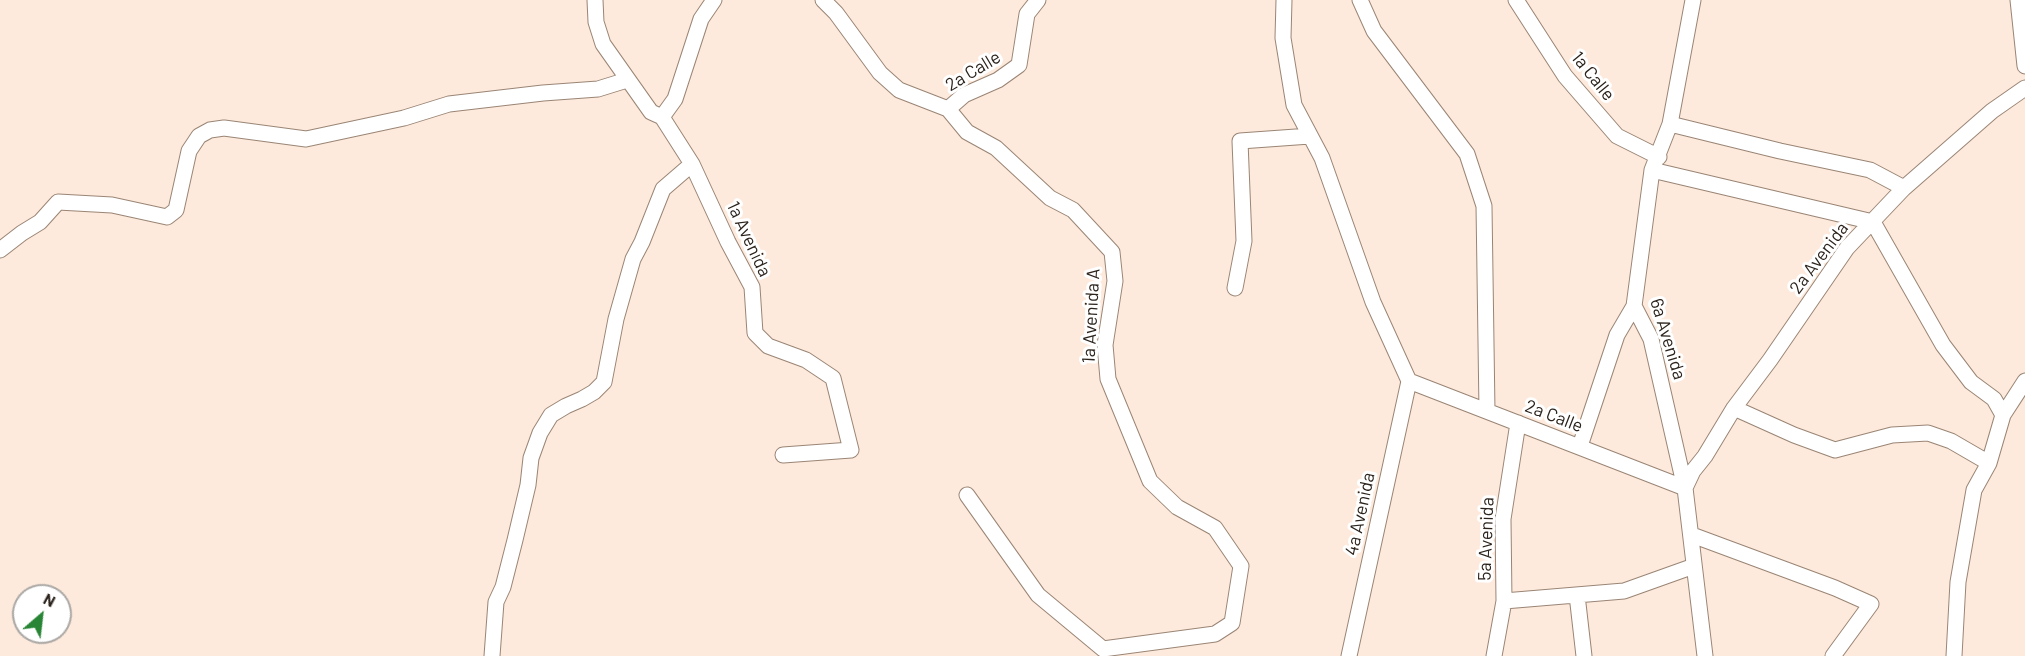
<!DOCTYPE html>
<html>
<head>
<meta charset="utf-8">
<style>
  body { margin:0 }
  #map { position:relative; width:2025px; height:656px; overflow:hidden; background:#fdeadc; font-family:Barlow,sans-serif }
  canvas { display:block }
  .north { position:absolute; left:12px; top:584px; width:60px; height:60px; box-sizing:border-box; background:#fff; border:2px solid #aaa7a4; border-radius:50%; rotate:28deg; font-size:16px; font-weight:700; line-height:24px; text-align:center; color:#2b231c }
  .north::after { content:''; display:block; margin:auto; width:21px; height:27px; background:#298536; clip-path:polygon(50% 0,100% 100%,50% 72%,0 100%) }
</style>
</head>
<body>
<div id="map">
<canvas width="2025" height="656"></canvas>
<div class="north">N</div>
</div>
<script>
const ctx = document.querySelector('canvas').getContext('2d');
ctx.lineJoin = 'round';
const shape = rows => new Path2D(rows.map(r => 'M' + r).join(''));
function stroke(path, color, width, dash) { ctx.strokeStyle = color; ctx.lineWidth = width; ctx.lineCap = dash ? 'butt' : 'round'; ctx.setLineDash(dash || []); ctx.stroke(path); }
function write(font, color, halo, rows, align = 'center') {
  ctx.font = font + ' Barlow,sans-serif'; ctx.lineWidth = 6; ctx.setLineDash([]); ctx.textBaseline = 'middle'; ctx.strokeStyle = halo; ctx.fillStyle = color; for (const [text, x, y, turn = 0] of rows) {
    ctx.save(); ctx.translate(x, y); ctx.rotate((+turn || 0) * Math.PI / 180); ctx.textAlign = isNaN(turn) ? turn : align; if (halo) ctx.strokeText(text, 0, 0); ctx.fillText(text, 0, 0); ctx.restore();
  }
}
const minor = shape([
  [595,0,596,22,603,44,651,112,662,117,692,164,728,242,752,287,755,333,768,346,806,360,833,378,851,450,783,455],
  [823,0,836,13,880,73,899,90,948,109,967,132,996,148,1050,198,1073,210,1112,252,1115,281,1105,345,1108,379,1150,481,1177,507,1215,528,1241,566,1232,623,1215,634,1103,649],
  [1284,0,1283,38,1294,105,1322,158,1373,302,1409,381],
  [1360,0,1374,31,1467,154,1484,206,1487,411],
  [1516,0,1565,76,1617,136,1659,157],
  [1693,0,1670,124,1652,170,1634,306,1651,339,1685,488,1705,656],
  [2018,0,2025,66],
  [948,109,964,95,998,80,1019,65,1027,14,1038,0],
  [662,117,675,99,701,19,714,0],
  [1670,124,1780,151,1870,170,1904,188],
  [1652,170,1873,222,1943,345,1971,382,1994,399,2003,415],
  [0,250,22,233,40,222,58,202,112,205,167,217,176,210,189,151,199,136,210,130,224,128,306,139,404,118,449,104,543,93,598,89,627,80],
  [1235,288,1244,241,1240,141,1310,136],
  [1409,381,1685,488],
  [1734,408,1794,435,1835,450,1892,435,1928,433,1951,441,1989,463],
  [1580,446,1617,335,1634,306],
  [1685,488,1693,471,1705,456,1734,408,1770,360,1847,248,1904,188,1992,111,2025,88],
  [967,495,1038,595,1103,649],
  [1692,535,1835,588,1871,604,1833,656],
  [1577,595,1584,656],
  [1504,601,1624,591,1694,566],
  [492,656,496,602,503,587,515,540,528,485,531,458,540,433,551,415,566,406,582,399,594,392,604,382,616,319,633,259,642,242,663,189,692,164],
  [1349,656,1409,381],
  [1494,656,1504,601,1503,519,1518,423],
  [1954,656,1958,582,1974,490,1989,463,2003,415,2025,381]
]);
stroke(minor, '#9a8575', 17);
stroke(minor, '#fff', 15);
write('18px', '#2b231c', '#fff', [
  ["2a Calle",973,71,-31],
  ["1a Calle",1593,76,51],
  ["1a Avenida",749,239,65],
  ["2a Avenida",1819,258,-53],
  ["1a Avenida A",1091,316,-87],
  ["6a Avenida",1668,339,73],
  ["2a Calle",1554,416,21],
  ["4a Avenida",1360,514,-78],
  ["5a Avenida",1486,539,-88]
]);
</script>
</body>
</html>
